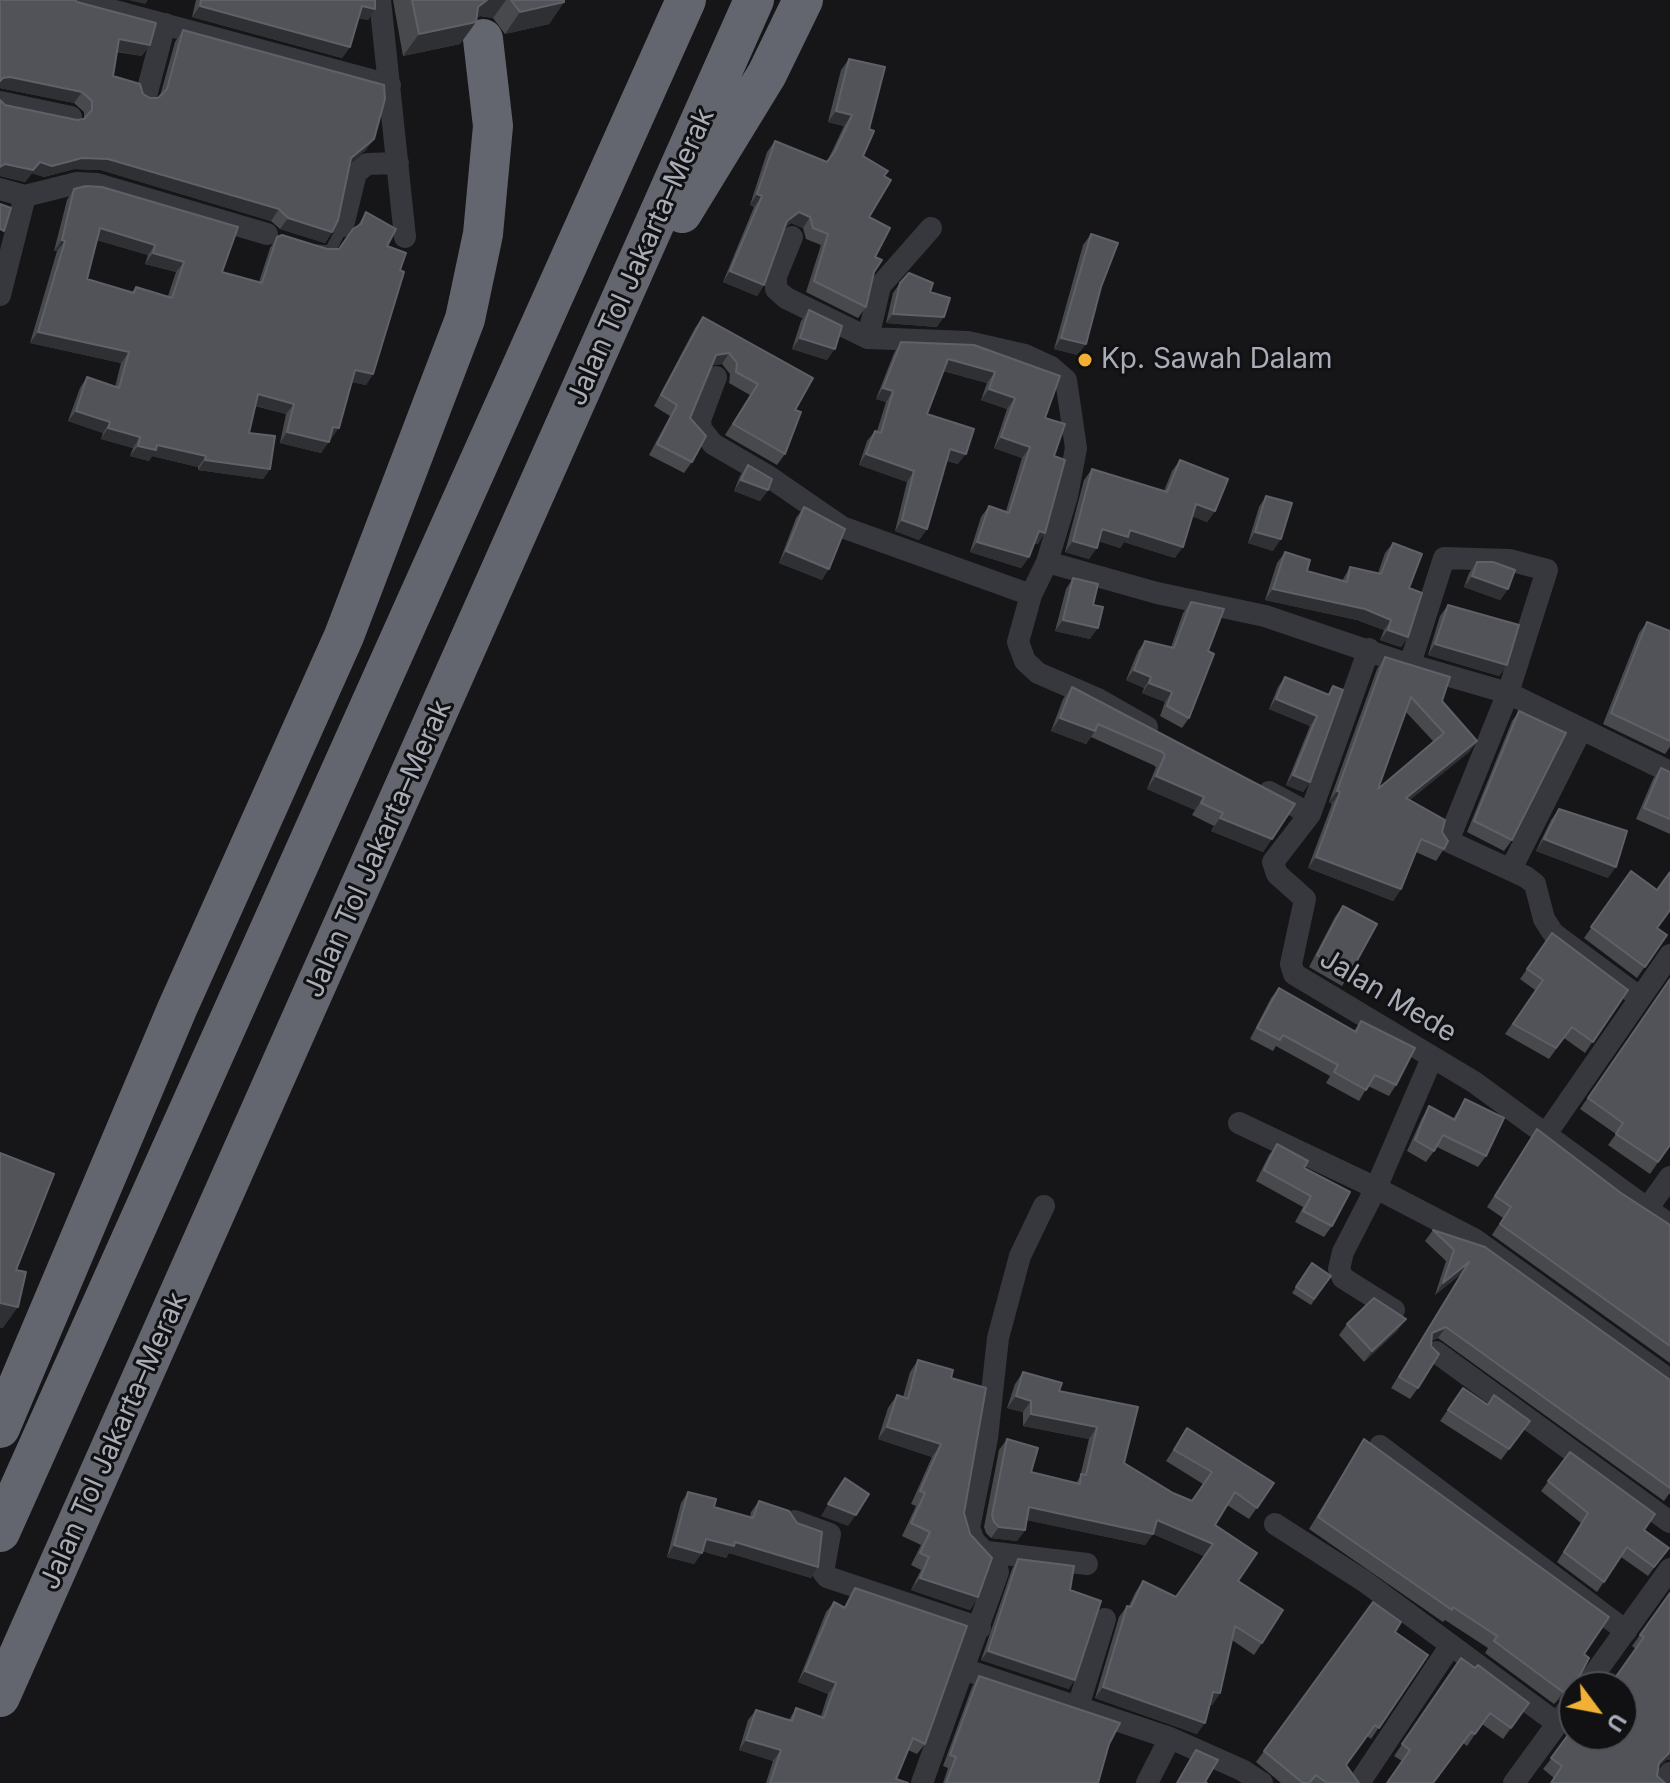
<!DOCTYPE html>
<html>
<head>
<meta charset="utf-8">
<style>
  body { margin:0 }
  #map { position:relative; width:1670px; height:1783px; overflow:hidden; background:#161618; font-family:Inter,sans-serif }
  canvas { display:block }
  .north { position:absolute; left:1558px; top:1671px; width:80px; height:80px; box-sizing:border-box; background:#111113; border:2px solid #4d4f55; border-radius:50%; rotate:122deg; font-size:22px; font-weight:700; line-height:32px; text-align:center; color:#a8adb8 }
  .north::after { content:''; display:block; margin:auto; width:28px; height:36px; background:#f2b134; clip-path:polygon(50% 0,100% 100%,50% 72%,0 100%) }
</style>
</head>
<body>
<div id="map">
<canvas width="1670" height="1783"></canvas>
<div class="north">U</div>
</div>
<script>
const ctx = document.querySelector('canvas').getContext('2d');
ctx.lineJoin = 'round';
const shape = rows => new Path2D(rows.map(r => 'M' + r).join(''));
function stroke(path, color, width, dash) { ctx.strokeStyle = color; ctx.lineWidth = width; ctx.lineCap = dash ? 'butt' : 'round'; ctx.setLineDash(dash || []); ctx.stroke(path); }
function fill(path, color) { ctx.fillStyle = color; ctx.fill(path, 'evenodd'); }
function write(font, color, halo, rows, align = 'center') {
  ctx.font = font + ' Inter,sans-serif'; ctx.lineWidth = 6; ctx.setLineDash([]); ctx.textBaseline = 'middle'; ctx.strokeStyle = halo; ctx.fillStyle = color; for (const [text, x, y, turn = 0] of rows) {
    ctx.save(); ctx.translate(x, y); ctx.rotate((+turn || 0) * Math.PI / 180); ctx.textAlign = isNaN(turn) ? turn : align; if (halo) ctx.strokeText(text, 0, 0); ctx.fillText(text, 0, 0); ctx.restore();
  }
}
stroke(shape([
  [317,250,330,251,343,226]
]), '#37383d', 11);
stroke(shape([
  [74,0,390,85],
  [380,0,405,237],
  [146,96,165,24],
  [0,102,71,117],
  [0,189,25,196,77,183,97,184,267,234],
  [343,226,356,173,367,164,398,163],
  [792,237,776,276,776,289,786,298,868,338,968,342,1025,355,1051,367,1066,380,1076,448,1067,496,1047,562,1031,595,1018,642,1025,661,1038,673,1098,699,1147,727],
  [0,295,25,196],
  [868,338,880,286,931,228],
  [716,377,700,420,701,429,713,444,768,476,842,527,1031,595],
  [1047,562,1157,593,1265,616,1401,662,1508,693,1670,772],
  [1369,649,1310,814,1273,862,1277,874,1305,899,1291,964,1294,974,1474,1082,1670,1225],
  [1410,664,1444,558,1509,560,1547,570,1508,693,1448,841,1526,877,1535,884,1544,919,1553,933,1639,997],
  [1269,792,1310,814],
  [1511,869,1581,730],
  [1239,1123,1376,1188,1432,1058],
  [1546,1134,1670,955],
  [1647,1209,1670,1177],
  [1394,1310,1343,1278,1339,1269,1343,1252,1376,1188,1474,1239,1670,1380],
  [1436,1352,1670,1522],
  [1380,1446,1626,1631],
  [795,1521,830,1534,823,1572,827,1577,980,1628],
  [1275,1524,1364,1581,1558,1724],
  [988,1552,1087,1564],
  [966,1670,1170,1738,1242,1770,1262,1783],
  [1585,1687,1670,1569],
  [1077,1710,1105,1619],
  [922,1783,998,1572,996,1563,974,1541,969,1528,987,1438,998,1338,1020,1256,1044,1206],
  [1147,1783,1170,1738],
  [1359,1783,1451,1645],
  [1514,1783,1574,1701],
  [1662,1783,1670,1773]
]), '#37383d', 22);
stroke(shape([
  [682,213,767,74,803,0],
  [0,1428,177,1009,344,636,465,319,483,234,493,126,483,39],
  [0,1532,686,0],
  [0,1697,754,0]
]), '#63666e', 40);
fill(shape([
  [0,0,142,56,117,52,113,76,150,98,158,98,160,96,175,42,183,30,366,150,349,163,332,232,325,243,280,229,271,221,101,170,74,169,44,177,32,173,25,182,0,176,0,100,5,105,77,120,84,118,84,112,74,103,0,88],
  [196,0,375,0,375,9,368,20,358,18,350,47,342,58,192,17],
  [393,0,564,0,564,2,549,24,505,34,493,18,480,16,476,19,476,22,460,44,403,56],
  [849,59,863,156,884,176,869,217,875,257,874,272,866,307,858,318,806,292,821,245,806,239,803,228,791,223,784,228,764,285,757,296,723,282,754,207,750,205,767,152,775,141,827,162,844,126,828,122,841,70],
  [74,189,222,272,259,282,270,248,277,237,327,249,339,249,357,227,366,212,400,270,373,374,366,385,352,382,331,439,330,439,321,453,280,443,286,414,255,406,249,433,270,469,263,479,198,470,198,467,152,456,149,461,130,456,133,448,101,439,103,433,68,421,80,388,87,377,115,387,121,363,30,343,57,251,54,251,67,200],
  [97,240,148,255,145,264,176,272,168,296,136,287,132,292,87,279],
  [1091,234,1101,287,1078,355,1054,349,1083,245],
  [900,283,930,292,937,327,886,323,893,293],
  [809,310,827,360,792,349,801,321],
  [703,317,795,410,785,454,777,465,725,435,750,395,729,383,730,374,722,364,711,365,690,418,692,462,684,473,649,455,670,416,654,406,695,328],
  [901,342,974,345,1045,418,1054,456,1038,544,1034,543,1029,557,1021,568,970,552,981,517,989,506,1006,511,1022,458,994,448,1007,409,981,400,987,383,943,371,927,414,958,464,947,461,927,529,919,540,895,531,907,482,859,465,867,441,875,431,877,431,886,402,876,399,894,353],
  [1180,460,1215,511,1207,522,1192,516,1175,558,1124,542,1120,548,1099,541,1089,559,1065,552,1084,480,1092,469,1164,491,1172,471],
  [748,465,768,490,760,501,734,491,740,476],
  [1266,496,1273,551,1248,543,1259,507],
  [804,507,822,580,779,563,796,518],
  [1393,543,1409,588,1408,637,1401,647,1380,640,1384,630,1357,620,1265,600,1277,563,1285,552,1307,571,1342,581,1350,567,1378,573,1385,553],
  [1477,562,1508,589,1500,600,1464,587,1469,573],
  [1073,578,1093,605,1090,639,1055,631,1066,589],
  [1191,602,1208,651,1189,718,1182,728,1160,716,1165,702,1142,693,1144,688,1126,680,1138,651,1145,641,1171,647,1183,613],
  [1448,605,1507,665,1499,676,1428,655,1440,616],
  [1647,622,1670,701,1670,747,1665,754,1603,724,1639,633],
  [1385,657,1442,701,1477,741,1469,752,1409,800,1442,832,1444,849,1436,861,1416,852,1401,889,1393,901,1308,868,1332,804,1329,802,1377,669],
  [1406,712,1434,742,1378,789],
  [1285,677,1328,694,1333,686,1310,782,1303,792,1286,785,1310,726,1269,709,1278,687],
  [1072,687,1295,804,1263,852,1211,831,1214,826,1192,815,1195,810,1147,789,1156,767,1153,765,1091,737,1086,744,1051,731,1063,699],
  [1519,711,1512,840,1504,851,1467,832,1512,721],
  [1661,768,1670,772,1670,834,1636,819,1653,779],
  [1559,809,1608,878,1536,851,1551,820],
  [1631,871,1657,890,1657,928,1667,935,1637,978,1584,938],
  [1343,906,1349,975,1342,986,1309,967,1335,917],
  [1552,933,1628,990,1585,1053,1564,1038,1549,1059,1505,1034,1535,990,1520,979],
  [1670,979,1670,1145,1650,1174,1608,1145,1616,1134,1580,1109],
  [1279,988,1354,1031,1361,1021,1396,1085,1389,1096,1368,1086,1359,1101,1326,1083,1330,1076,1276,1046,1273,1051,1250,1039,1271,998],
  [1465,1099,1486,1156,1478,1167,1437,1147,1426,1162,1407,1151,1422,1118,1429,1106,1453,1119],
  [1529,1141,1621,1193,1670,1225,1670,1363,1492,1235,1503,1218,1487,1207],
  [1277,1144,1304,1168,1332,1226,1324,1237,1295,1222,1303,1207,1256,1181,1269,1155],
  [1433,1230,1670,1380,1670,1494,1669,1494,1664,1501,1438,1338,1431,1341,1418,1388,1410,1399,1391,1388,1462,1273,1435,1295,1446,1261,1425,1241],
  [1312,1263,1331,1276,1311,1305,1292,1293],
  [1347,1324,1398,1330,1364,1362,1339,1335],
  [918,1360,951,1378,964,1513,978,1597,970,1610,911,1590,921,1570,911,1565,921,1545,902,1536,916,1506,911,1504,932,1457,878,1439,888,1408,897,1395,903,1397,910,1372],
  [1023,1372,1059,1391,1138,1407,1124,1463,1173,1493,1192,1501,1203,1484,1166,1461,1187,1428,1274,1483,1249,1519,1227,1505,1215,1525,1262,1643,1254,1655,1232,1640,1220,1693,1212,1705,1210,1705,1197,1734,1095,1698,1119,1617,1127,1606,1129,1606,1135,1593,1143,1581,1176,1597,1204,1556,1153,1534,1145,1545,1027,1520,1025,1530,1017,1541,991,1538,986,1533,984,1527,999,1450,1007,1439,1031,1472,1076,1483,1080,1477,1089,1439,1023,1426,1023,1412,1007,1408,1015,1384],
  [1463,1388,1487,1404,1530,1421,1501,1460,1440,1421],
  [1364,1439,1584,1654,1571,1688,1554,1704,1485,1653,1488,1648,1445,1620,1443,1622,1309,1529],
  [1570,1452,1644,1530,1669,1548,1648,1576,1621,1557,1597,1592,1557,1562,1581,1523,1541,1491],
  [688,1492,714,1507,750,1517,751,1512,759,1501,818,1567,811,1578,729,1553,726,1558,702,1551,694,1564,667,1557,681,1503],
  [1018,1559,1070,1590,1069,1689,981,1660,1012,1569],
  [855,1588,925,1744,917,1754,908,1750,896,1779,908,1783,766,1783,773,1761,739,1750,748,1720,756,1710,789,1720,796,1708,821,1716,828,1694,798,1682,826,1612,834,1602,844,1607],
  [1670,1593,1670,1760,1666,1760,1658,1767,1554,1778,1543,1769,1615,1678,1636,1649,1632,1646],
  [1373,1602,1395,1632,1428,1655,1371,1739,1367,1736,1346,1765,1359,1783,1281,1783,1256,1762],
  [1461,1658,1529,1703,1503,1739,1482,1724,1467,1746,1463,1743,1402,1761,1394,1756],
  [979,1676,1109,1744,1098,1783,943,1783,948,1768,943,1766,972,1687]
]), '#47494d');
fill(shape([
  [128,0,148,0,145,4],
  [487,0,506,0,493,18,480,16,471,23,476,22,460,44,403,56,419,34],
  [564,2,549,24,505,34,520,12],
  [200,6,350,47,342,58,192,17],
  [362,6,375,9,368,20,354,17],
  [119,39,150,45,142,56,111,50],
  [10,77,82,92,74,103,0,88,0,81,3,78],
  [836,111,852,115,844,126,828,122],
  [374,139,366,150,343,169,351,158],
  [82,158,108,159,279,209,271,221,101,170,74,169,44,177,32,173,25,182,0,176,0,167,5,164],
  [757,194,762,196,754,207,750,205],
  [799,212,810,217,803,228,791,223,779,232,787,221],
  [288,218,332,232,325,243,280,229],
  [100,228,155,245,148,255,92,239],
  [62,240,65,241,57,251,54,251],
  [153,253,184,262,176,272,145,264],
  [730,271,764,285,757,296,723,282],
  [893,314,944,317,937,327,886,323],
  [38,332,129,352,121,363,30,343],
  [800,338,835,349,827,360,792,349],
  [1061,338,1086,344,1078,355,1054,349],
  [729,353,722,364,708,366,716,355],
  [948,359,995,372,987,383,940,370],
  [355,370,373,374,366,385,347,381],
  [883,388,893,391,886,402,876,399],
  [989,389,1015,398,1007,409,981,400],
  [258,394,294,404,286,414,250,404],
  [76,411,110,422,103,433,68,421],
  [333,427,339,428,331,439,325,437],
  [108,428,140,437,133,448,101,439],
  [287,432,329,442,321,453,280,443],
  [1001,437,1030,447,1022,458,994,448],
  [157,445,206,456,198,467,152,456,149,461,130,456,138,446],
  [950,449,966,454,958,464,943,460],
  [866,454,914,471,907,482,859,465],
  [205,460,270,469,263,479,198,470],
  [741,480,768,490,760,501,734,491],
  [1196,504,1215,511,1207,522,1188,515],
  [902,520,927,529,919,540,895,531],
  [1102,529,1130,530,1183,547,1175,558,1124,542,1120,548,1095,540],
  [1039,531,1045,533,1038,544,1031,542],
  [1255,532,1281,539,1273,551,1248,543],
  [1073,541,1097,548,1089,559,1065,552],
  [977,542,1029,557,1021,568,970,552],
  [786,551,829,569,822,580,779,563],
  [1472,576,1508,589,1500,600,1464,587],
  [1273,589,1365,609,1391,620,1384,630,1357,620,1265,600],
  [1063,620,1098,628,1090,639,1055,631],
  [1388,630,1408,637,1401,647,1380,640],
  [1435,644,1507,665,1499,676,1428,655],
  [1134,670,1151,677,1144,688,1126,680],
  [1149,683,1172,692,1165,702,1142,693],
  [1276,699,1317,716,1310,726,1269,709],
  [1060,718,1095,731,1086,744,1051,731],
  [1477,741,1469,752,1398,810,1406,798],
  [1293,775,1310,782,1303,792,1286,785],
  [1156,776,1204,797,1195,810,1147,789],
  [1337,791,1340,792,1332,804,1329,802],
  [1220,818,1272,839,1263,852,1211,831],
  [1544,839,1616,867,1608,878,1536,851],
  [1316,857,1401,889,1393,901,1308,868],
  [1469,1262,1462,1273,1435,1295,1443,1283],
  [0,1303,18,1307,3,1328,0,1328],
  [1406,1319,1398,1330,1364,1362,1372,1351],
  [1446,1327,1438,1338,1424,1344,1432,1333],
  [1016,1396,1031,1401,1023,1412,1007,1408],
  [1031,1414,1097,1427,1089,1439,1023,1426],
  [887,1427,941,1444,932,1457,878,1439],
  [828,1504,856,1515,848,1526,821,1516],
  [1029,1507,1157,1520,1213,1544,1204,1556,1153,1534,1145,1545,1021,1519],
  [999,1527,1025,1530,1017,1541,991,1538],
  [706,1539,735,1542,818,1567,811,1578,729,1553,726,1558,698,1550],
  [674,1545,702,1553,694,1564,667,1557],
  [920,1578,978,1597,970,1610,911,1590],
  [988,1651,1075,1680,1069,1689,981,1660],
  [805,1671,836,1683,828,1694,798,1682],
  [1580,1675,1571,1688,1554,1704,1563,1692],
  [1103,1687,1205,1723,1197,1734,1095,1698],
  [1213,1692,1220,1693,1212,1705,1205,1704],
  [746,1740,781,1750,773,1761,739,1750],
  [1670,1752,1670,1760,1666,1760,1651,1774,1659,1763]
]), '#2f3033');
const building = shape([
  [0,0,75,0,77,2,156,23,150,45,119,39,113,76,140,84,143,94,150,98,158,98,167,89,183,30,384,85,385,99,374,139,351,158,338,220,332,232,288,218,279,209,108,159,82,158,52,166,40,162,33,170,5,164,0,167,0,100,5,105,77,120,84,119,92,110,92,101,82,92,10,77,3,78,0,81,0,0],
  [201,0,375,0,375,9,362,6,350,47,200,6,201,0],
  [412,0,487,0,478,7,476,22,419,34,412,0],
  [511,0,564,0,564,2,520,12,511,0],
  [849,59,885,67,869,129,874,131,863,156,888,171,884,176,891,180,869,217,890,228,875,257,882,260,874,272,866,307,814,281,828,234,813,228,810,217,799,212,787,221,764,285,730,271,762,196,757,194,775,141,827,162,835,151,852,115,836,111,849,59],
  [86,186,102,187,238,227,222,272,262,283,277,237,282,235,327,249,339,249,353,229,361,224,366,212,396,229,387,246,406,253,400,270,404,272,373,374,355,370,339,428,333,427,329,442,287,432,294,404,258,394,249,433,275,436,270,469,205,460,206,456,157,445,156,450,138,446,140,437,108,428,110,422,76,411,87,377,119,388,129,352,38,332,65,241,62,240,74,189,86,186],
  [100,228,155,245,153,253,184,262,172,298,136,287,134,293,87,279,100,228],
  [0,204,11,208,4,231,0,229,0,204],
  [1091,234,1118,243,1101,287,1086,344,1061,338,1091,234],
  [909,273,933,283,930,292,950,298,944,317,893,314,900,283,909,273],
  [809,310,842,326,835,349,800,338,809,310],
  [703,317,813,378,795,410,801,412,785,454,733,424,758,384,736,372,737,363,729,353,716,355,690,418,706,436,692,462,657,444,677,405,661,395,703,317],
  [901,342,974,345,1060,376,1045,418,1065,424,1054,456,1065,460,1045,533,1039,531,1029,557,977,542,989,506,1009,513,1030,447,1001,437,1015,398,989,389,995,372,948,359,927,414,974,429,966,454,950,449,927,529,902,520,914,471,866,454,875,431,881,433,893,391,883,388,901,342],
  [1180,460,1228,479,1215,511,1196,504,1183,547,1130,530,1128,537,1102,529,1097,548,1073,541,1092,469,1167,492,1180,460],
  [748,465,772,479,768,490,741,480,748,465],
  [1266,496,1292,503,1281,539,1255,532,1266,496],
  [804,507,845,529,829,569,786,551,804,507],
  [1393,543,1422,554,1409,588,1422,593,1408,637,1388,630,1391,620,1365,609,1273,589,1285,552,1310,560,1307,571,1347,582,1350,567,1381,574,1393,543],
  [1477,562,1493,562,1515,570,1508,589,1472,576,1477,562],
  [1073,578,1098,584,1093,605,1103,607,1098,628,1063,620,1073,578],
  [1191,602,1224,609,1208,651,1214,654,1189,718,1167,706,1172,692,1149,683,1151,677,1134,670,1145,641,1174,648,1191,602],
  [1448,605,1519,625,1507,665,1435,644,1448,605],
  [1647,622,1670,631,1670,741,1611,713,1647,622],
  [1385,657,1450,677,1442,701,1477,741,1406,798,1445,820,1442,832,1448,841,1444,849,1421,839,1401,889,1316,857,1340,792,1337,791,1385,657],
  [1411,697,1444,733,1378,789,1411,697],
  [1285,677,1329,695,1333,686,1343,690,1310,782,1293,775,1317,716,1276,699,1285,677],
  [1072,687,1295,804,1272,839,1220,818,1223,813,1201,803,1204,797,1156,776,1165,755,1162,752,1098,724,1095,731,1060,718,1072,687],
  [1519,711,1566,733,1512,840,1474,821,1519,711],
  [1661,768,1670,772,1670,819,1644,808,1661,768],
  [1559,809,1627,831,1616,867,1544,839,1559,809],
  [1631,871,1657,890,1670,872,1670,910,1657,928,1667,935,1645,967,1591,927,1631,871],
  [1343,906,1377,924,1349,975,1317,955,1343,906],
  [1552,933,1628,990,1593,1042,1572,1027,1556,1048,1513,1024,1543,980,1527,969,1552,933],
  [1670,979,1670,1145,1658,1162,1616,1134,1623,1123,1588,1098,1670,979],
  [1279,988,1356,1032,1361,1021,1415,1048,1396,1085,1375,1075,1366,1090,1334,1072,1338,1065,1283,1035,1280,1040,1257,1028,1279,988],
  [1465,1099,1504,1118,1486,1156,1443,1135,1434,1151,1415,1140,1429,1106,1455,1120,1465,1099],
  [1537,1129,1621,1193,1670,1225,1670,1346,1500,1224,1511,1207,1495,1196,1537,1129],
  [1277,1144,1308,1161,1304,1168,1350,1192,1332,1226,1303,1211,1311,1196,1264,1170,1277,1144],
  [0,1153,54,1174,16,1270,26,1272,18,1307,0,1303,0,1153],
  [1433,1230,1485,1247,1670,1380,1670,1488,1446,1327,1432,1333,1431,1346,1439,1354,1418,1388,1399,1377,1469,1262,1443,1283,1454,1250,1433,1230],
  [1312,1263,1331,1276,1314,1299,1296,1287,1312,1263],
  [1374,1298,1406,1319,1372,1351,1347,1324,1374,1298],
  [918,1360,953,1370,951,1378,986,1388,964,1513,970,1534,992,1558,978,1597,920,1578,929,1557,920,1553,930,1532,911,1523,925,1493,920,1491,941,1444,887,1427,897,1395,908,1399,918,1360],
  [1023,1372,1062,1383,1059,1391,1138,1407,1124,1463,1173,1493,1192,1501,1212,1472,1174,1450,1187,1428,1274,1483,1257,1508,1235,1492,1215,1525,1257,1553,1238,1581,1283,1610,1262,1643,1235,1626,1220,1693,1213,1692,1205,1723,1103,1687,1127,1606,1131,1607,1143,1581,1176,1597,1213,1544,1157,1520,1153,1534,1029,1507,1025,1530,999,1527,994,1522,992,1515,1007,1439,1038,1448,1031,1472,1080,1484,1081,1474,1086,1475,1097,1427,1031,1414,1031,1401,1016,1396,1023,1372],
  [1463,1388,1488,1405,1494,1395,1530,1421,1509,1449,1448,1410,1463,1388],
  [1364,1439,1609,1617,1584,1654,1589,1658,1580,1675,1563,1692,1494,1641,1497,1636,1453,1607,1452,1610,1318,1517,1364,1439],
  [1570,1452,1655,1514,1644,1530,1669,1548,1654,1567,1627,1547,1604,1582,1564,1552,1588,1513,1548,1481,1570,1452],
  [845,1478,869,1494,856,1515,828,1504,845,1478],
  [688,1492,716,1499,714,1507,753,1518,759,1501,789,1511,797,1523,822,1532,818,1567,735,1542,734,1546,706,1539,702,1553,674,1545,688,1492],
  [1018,1559,1074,1566,1070,1590,1101,1601,1075,1680,988,1651,1018,1559],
  [855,1588,967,1626,925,1744,913,1738,896,1779,908,1783,770,1783,781,1750,746,1740,756,1710,792,1721,796,1708,824,1718,836,1683,805,1671,834,1602,845,1608,855,1588],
  [1670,1593,1670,1752,1659,1763,1657,1776,1665,1783,1551,1783,1562,1766,1551,1758,1574,1727,1574,1735,1622,1735,1622,1687,1598,1687,1611,1675,1615,1678,1644,1637,1640,1635,1670,1593],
  [1373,1602,1401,1622,1395,1632,1428,1655,1379,1728,1375,1725,1346,1765,1359,1783,1327,1783,1316,1775,1309,1783,1303,1783,1264,1751,1373,1602],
  [1461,1658,1475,1668,1478,1665,1529,1703,1511,1728,1490,1713,1475,1734,1471,1732,1433,1783,1387,1783,1410,1750,1402,1744,1461,1658],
  [979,1676,1120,1723,1109,1744,1098,1783,946,1783,956,1757,950,1755,979,1676],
  [1196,1750,1218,1760,1205,1782,1207,1783,1177,1783,1196,1750]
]);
fill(building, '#525359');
stroke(building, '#5f6168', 2);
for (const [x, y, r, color] of [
  [1085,360,8,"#f2b134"]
]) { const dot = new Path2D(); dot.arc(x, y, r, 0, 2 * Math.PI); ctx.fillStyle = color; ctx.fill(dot); stroke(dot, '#111113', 3); }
write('28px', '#a8adb8', '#111113', [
  ["Jalan Tol Jakarta–Merak",641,257,-66],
  ["Jalan Tol Jakarta–Merak",378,849,-66],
  ["Jalan Mede",1388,996,31],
  ["Jalan Tol Jakarta–Merak",114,1441,-66]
]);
write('28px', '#a8adb8', '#111113', [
  ["Kp. Sawah Dalam",1101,360]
], 'left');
</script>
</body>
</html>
